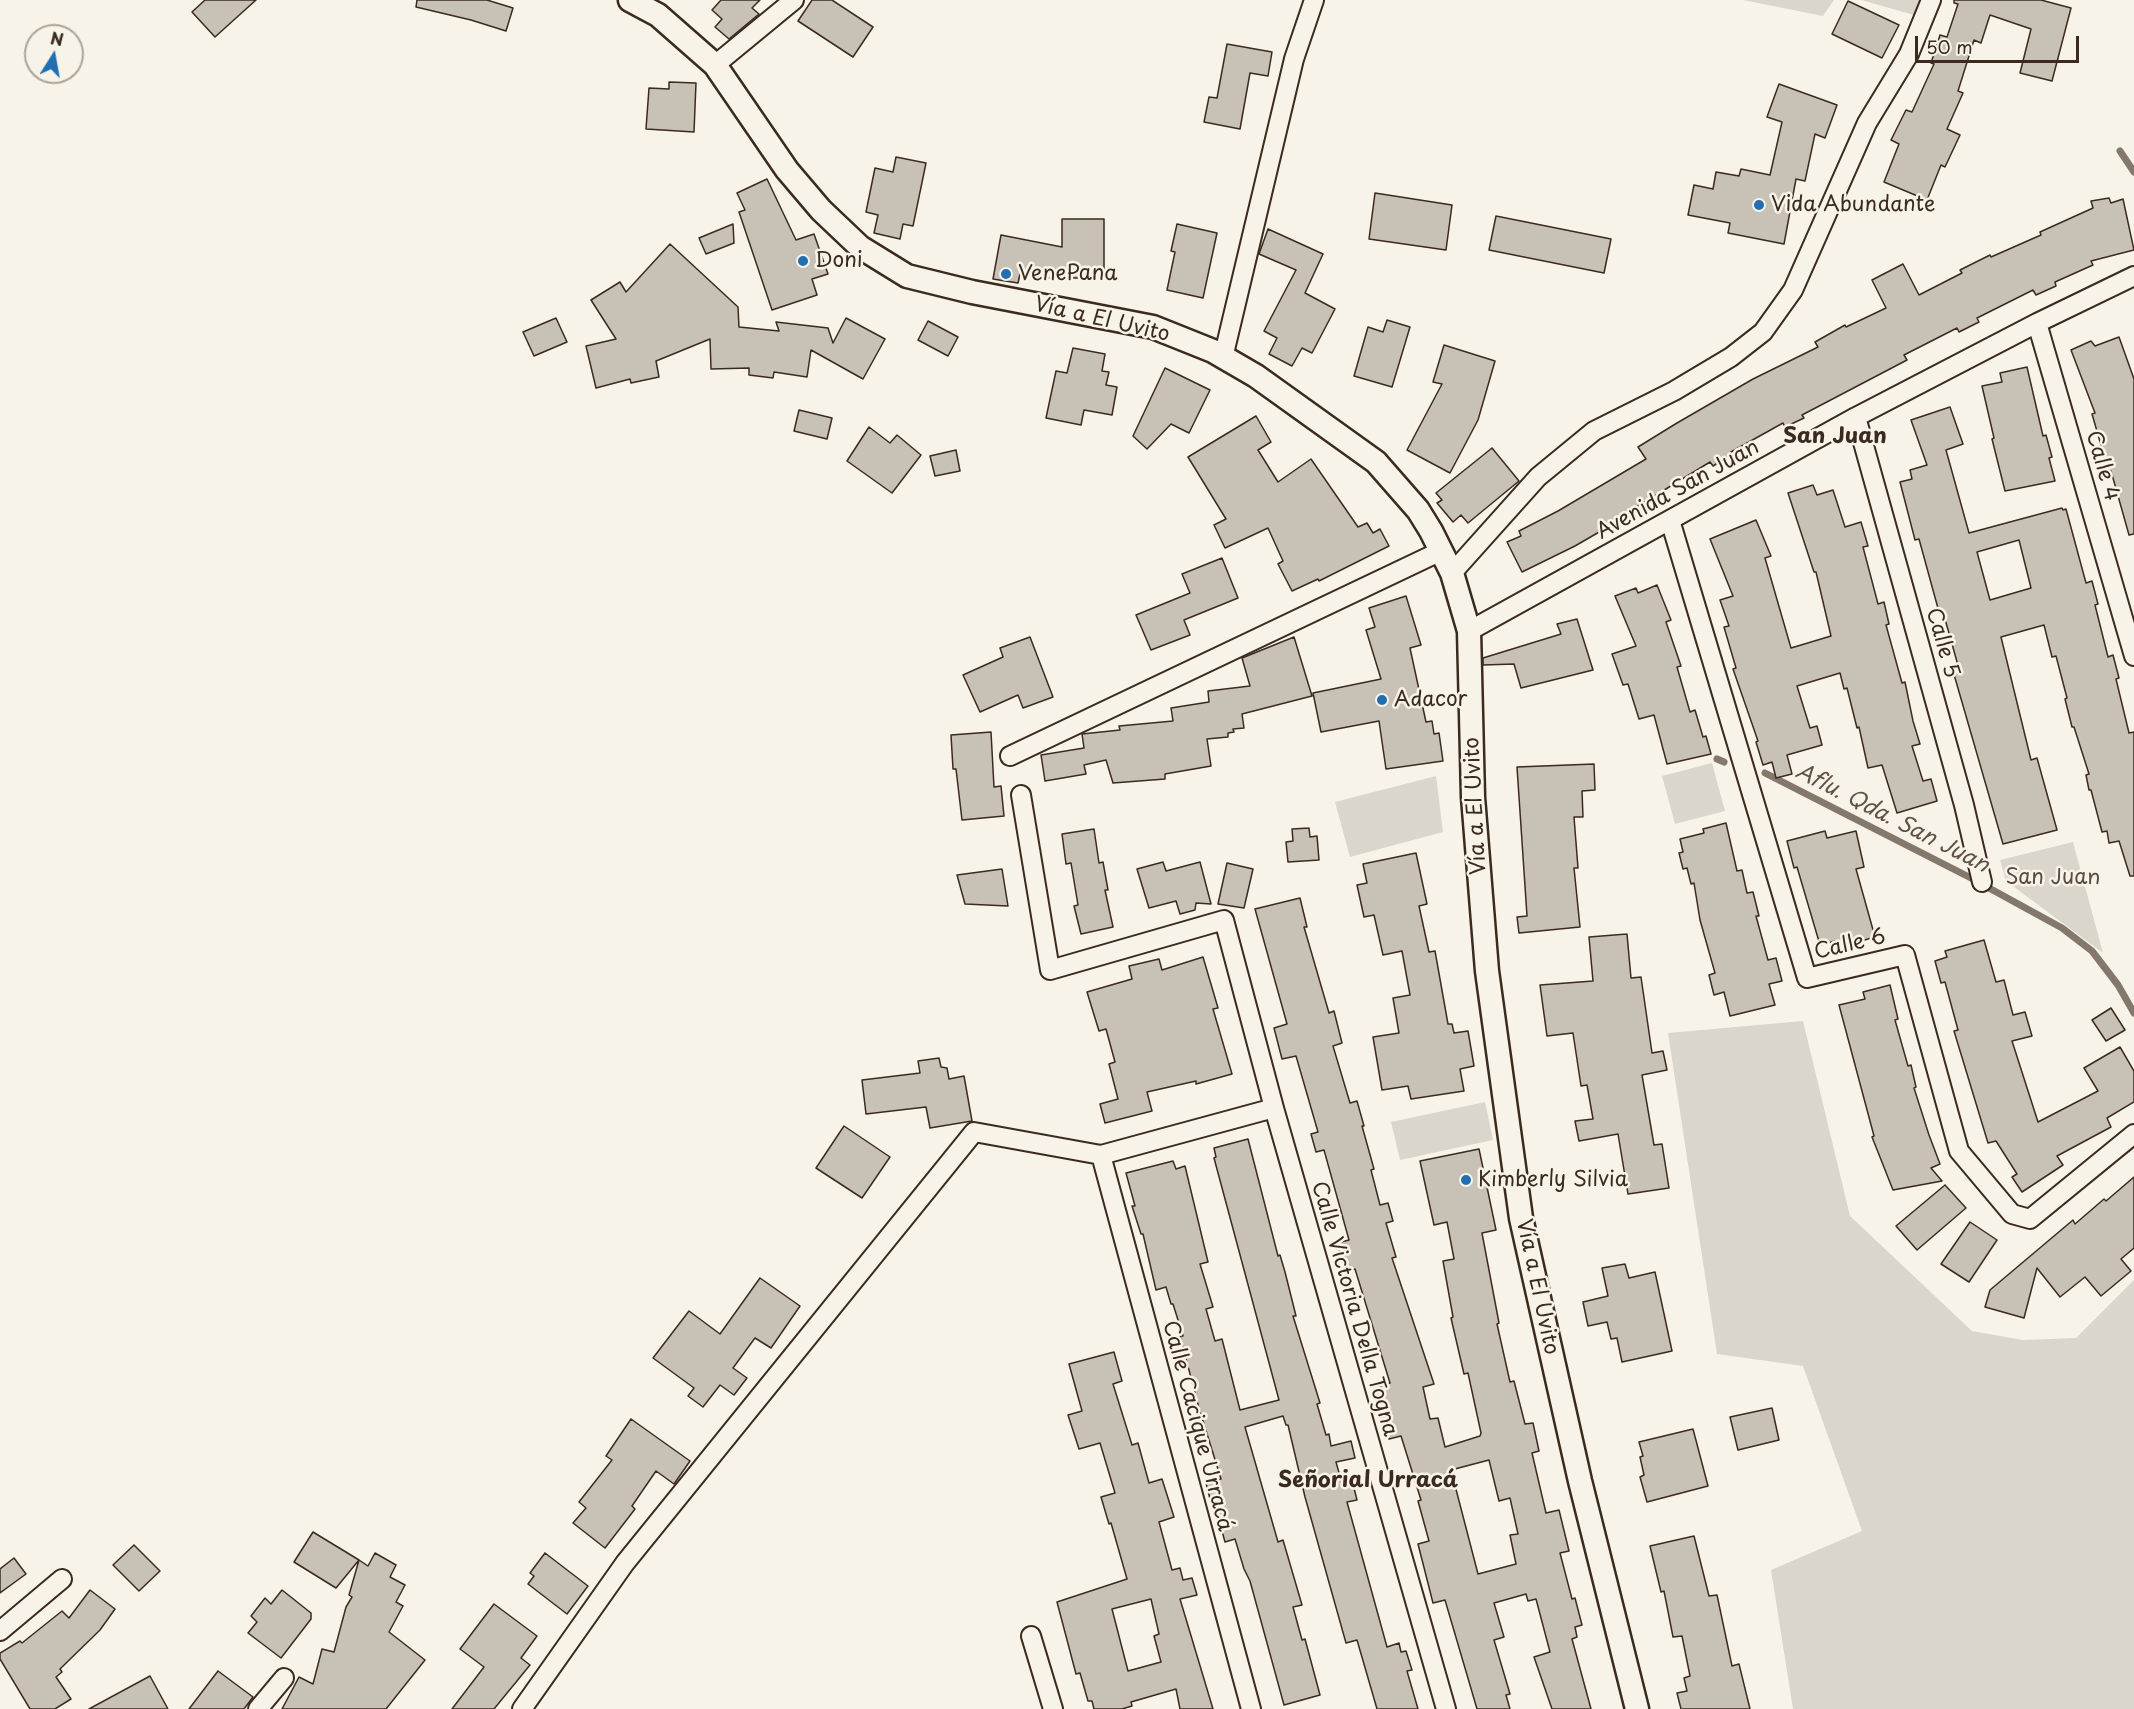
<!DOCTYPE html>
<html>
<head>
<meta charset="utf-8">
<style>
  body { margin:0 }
  #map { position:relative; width:2134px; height:1709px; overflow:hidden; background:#f7f3e8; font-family:"Playpen Sans",sans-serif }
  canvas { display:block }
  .north { position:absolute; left:24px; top:24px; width:60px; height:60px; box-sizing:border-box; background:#f7f3e8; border:2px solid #aca397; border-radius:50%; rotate:11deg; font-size:16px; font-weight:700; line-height:24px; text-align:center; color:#3b2a1e }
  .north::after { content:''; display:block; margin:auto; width:21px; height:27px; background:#1f6fb2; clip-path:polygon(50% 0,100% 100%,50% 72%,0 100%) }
  .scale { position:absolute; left:1915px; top:36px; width:164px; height:27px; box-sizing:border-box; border:3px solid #3b2a1e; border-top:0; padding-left:8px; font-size:18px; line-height:21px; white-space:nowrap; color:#3b2a1e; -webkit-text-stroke:4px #f7f3e8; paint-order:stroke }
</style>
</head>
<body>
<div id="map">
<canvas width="2134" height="1709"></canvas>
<div class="north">N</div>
<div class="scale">50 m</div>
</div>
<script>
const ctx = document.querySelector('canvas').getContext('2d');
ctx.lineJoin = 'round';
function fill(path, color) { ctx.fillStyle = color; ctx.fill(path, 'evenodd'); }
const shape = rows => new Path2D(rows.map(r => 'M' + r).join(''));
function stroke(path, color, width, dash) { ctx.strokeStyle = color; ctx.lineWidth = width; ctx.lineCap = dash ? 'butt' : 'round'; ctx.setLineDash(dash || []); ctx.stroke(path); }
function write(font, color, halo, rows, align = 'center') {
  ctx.font = font + ' "Playpen Sans",sans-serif'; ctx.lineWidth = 5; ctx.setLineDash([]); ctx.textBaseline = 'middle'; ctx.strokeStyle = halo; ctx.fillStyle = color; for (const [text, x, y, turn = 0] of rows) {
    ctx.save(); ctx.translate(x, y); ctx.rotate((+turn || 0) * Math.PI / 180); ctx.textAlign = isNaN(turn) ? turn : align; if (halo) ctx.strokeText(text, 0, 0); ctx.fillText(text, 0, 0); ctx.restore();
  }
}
fill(shape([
  [1743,0,1834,0,1823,16],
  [1861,0,1919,0,1914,15],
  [1712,763,1725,811,1675,824,1662,776],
  [1436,776,1443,832,1350,857,1335,802],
  [2073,842,2103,953,2006,881,2000,860],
  [1803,1021,1850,1216,1972,1331,2023,1340,2076,1338,2134,1280,2134,1709,1793,1709,1771,1570,1862,1531,1803,1366,1717,1354,1668,1033],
  [1485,1102,1493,1140,1400,1160,1391,1122]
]), '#dbd6cb');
stroke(shape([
  [2120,151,2134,172],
  [1717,759,1724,762],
  [1765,773,1969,877,2062,928,2092,951,2118,985,2134,1013]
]), '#84786c', 7);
const building = shape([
  [205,0,256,0,215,37,192,12,205,0],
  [417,0,487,0,513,8,506,31,471,20,416,7,417,0],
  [721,0,760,0,752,8,759,14,729,39,715,27,722,19,712,10,721,0],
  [812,0,832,0,873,27,853,57,798,21,812,0],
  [1954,0,2041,0,2071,8,2052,81,2020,73,2031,29,1990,15,1981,43,1974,40,1958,91,1963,93,1947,129,1960,135,1945,167,1941,165,1927,200,1884,182,1899,144,1891,140,1906,110,1912,112,1934,64,1931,63,1940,35,1947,37,1958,4,1954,3,1954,0],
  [1848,1,1899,25,1882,58,1832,34,1848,1],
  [1227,44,1272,52,1268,76,1250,73,1240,129,1204,122,1209,97,1217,98,1227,44],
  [669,82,696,83,694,132,646,129,649,88,669,89,669,82],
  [1779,84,1837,105,1825,138,1815,134,1805,181,1796,179,1784,244,1728,233,1730,223,1688,215,1694,185,1713,189,1716,172,1739,176,1741,169,1770,175,1782,122,1767,117,1779,84],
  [896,157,926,163,913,226,903,224,900,239,874,233,878,215,866,212,875,168,893,172,896,157],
  [767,179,796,240,814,234,828,274,812,279,817,295,772,310,739,212,745,210,737,193,767,179],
  [1375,193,1452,205,1446,250,1369,239,1375,193],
  [2109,198,2111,203,2123,199,2134,250,2091,261,2093,265,2055,282,2056,286,2036,295,2033,290,1977,318,1979,322,1959,332,1957,328,1904,355,1907,360,1802,415,1804,418,1785,427,1783,423,1731,452,1732,454,1713,466,1710,462,1612,522,1613,524,1575,546,1522,572,1507,542,1521,536,1519,531,1558,511,1646,459,1638,447,1677,423,1753,379,1818,347,1815,342,1845,325,1846,327,1886,308,1872,280,1903,264,1919,295,1962,273,1960,270,1990,255,1991,257,2041,235,2040,232,2093,208,2091,201,2109,198],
  [1496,216,1611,239,1604,273,1489,250,1496,216],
  [1062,219,1104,219,1104,278,1042,278,1020,274,1018,283,993,279,1001,235,1062,247,1062,219],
  [733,224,734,243,706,254,699,238,733,224],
  [1177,224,1217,233,1203,298,1167,290,1175,252,1171,251,1177,224],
  [1268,229,1323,254,1305,293,1335,309,1312,353,1302,348,1292,366,1269,354,1277,338,1264,331,1296,270,1259,254,1268,229],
  [670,244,738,307,739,327,779,331,776,322,828,328,833,343,846,318,885,339,863,379,811,350,807,377,774,372,773,378,749,375,749,368,711,369,710,339,656,361,659,377,631,383,630,379,596,388,586,346,616,339,591,300,620,282,626,292,670,244],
  [556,318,567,342,534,356,523,332,556,318],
  [1387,320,1410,327,1392,387,1354,376,1368,327,1383,332,1387,320],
  [928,321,958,337,948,356,918,340,928,321],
  [2119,337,2134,379,2134,534,2129,535,2111,471,2107,472,2102,452,2103,452,2092,414,2095,413,2071,350,2091,341,2095,346,2119,337],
  [1444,345,1495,361,1478,420,1450,473,1407,450,1442,384,1433,382,1444,345],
  [1073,348,1105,354,1102,371,1109,372,1106,385,1117,387,1112,415,1084,410,1081,425,1046,418,1056,371,1067,373,1073,348],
  [2027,367,2043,436,2046,435,2052,457,2049,458,2055,481,2005,491,1992,439,1994,438,1982,386,2002,382,2000,373,2027,367],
  [1165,368,1210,390,1189,433,1171,424,1147,449,1133,436,1165,368],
  [1950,407,1963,444,1946,450,1969,533,2062,508,2063,510,2066,509,2086,583,2092,581,2098,604,2095,605,2108,657,2113,655,2119,678,2116,679,2129,733,2134,732,2134,876,2130,876,2119,841,2109,843,2107,831,2102,832,2091,790,2089,790,2086,775,2089,774,2074,727,2072,727,2065,699,2067,698,2056,656,2052,657,2044,625,2001,637,2031,760,2037,758,2057,830,2003,844,1953,671,1959,669,1943,612,1939,612,1919,539,1915,540,1900,482,1912,479,1910,470,1927,465,1911,420,1950,407],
  [2019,540,2031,588,1990,600,1977,552,2019,540],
  [799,410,832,418,827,439,794,431,799,410],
  [1256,416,1271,442,1258,450,1278,482,1311,459,1358,527,1367,523,1373,533,1380,529,1389,546,1319,581,1318,579,1292,591,1278,564,1283,561,1268,528,1225,548,1214,525,1226,519,1188,457,1256,416],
  [869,427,890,443,897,435,921,455,892,493,847,461,869,427],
  [1492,448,1519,481,1468,523,1461,515,1453,522,1437,503,1442,500,1436,493,1492,448],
  [956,450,960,471,935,476,930,456,956,450],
  [1813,485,1817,495,1833,490,1845,527,1861,522,1868,546,1863,547,1878,604,1884,602,1889,624,1886,625,1902,683,1905,682,1913,721,1920,744,1912,746,1923,781,1931,779,1937,801,1897,813,1882,765,1868,768,1859,727,1857,728,1847,688,1844,689,1840,673,1797,686,1810,728,1817,726,1822,745,1787,755,1792,774,1776,778,1772,762,1763,765,1756,742,1758,741,1733,669,1736,668,1724,627,1729,626,1720,600,1733,596,1710,539,1756,520,1771,556,1765,558,1791,648,1831,636,1816,572,1814,572,1788,493,1813,485],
  [1222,558,1238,598,1184,620,1190,635,1151,650,1136,615,1190,593,1182,574,1222,558],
  [1657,585,1671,620,1666,622,1681,666,1677,667,1690,712,1695,710,1703,737,1706,736,1711,754,1667,764,1654,715,1639,719,1628,684,1623,685,1612,654,1636,646,1615,596,1636,588,1638,593,1657,585],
  [1406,596,1421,645,1410,648,1426,722,1432,721,1434,734,1439,733,1443,761,1386,769,1379,721,1321,732,1313,693,1381,679,1366,630,1375,627,1369,608,1406,596],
  [1577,619,1593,670,1521,688,1514,664,1483,665,1483,658,1561,634,1557,624,1577,619],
  [1030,637,1053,697,1023,708,1018,695,980,712,963,675,1003,657,1000,648,1030,637],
  [1294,637,1312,696,1242,714,1244,728,1233,729,1234,732,1228,733,1228,737,1207,739,1211,766,1165,774,1165,779,1113,783,1106,760,1084,765,1086,774,1045,781,1041,755,1084,748,1082,734,1120,730,1119,726,1173,721,1171,708,1209,702,1208,691,1250,686,1242,658,1294,637],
  [991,732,994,787,1001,786,1004,816,962,820,956,769,953,769,951,735,991,732],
  [1594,764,1595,790,1582,791,1583,817,1574,817,1578,868,1574,868,1580,927,1519,933,1517,917,1527,916,1517,767,1594,764],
  [1726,823,1737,871,1742,870,1747,893,1753,892,1759,916,1756,916,1768,960,1776,958,1782,981,1769,984,1775,1005,1730,1016,1724,992,1714,995,1709,975,1715,973,1700,920,1694,883,1691,884,1687,868,1683,869,1679,853,1683,852,1680,839,1704,833,1703,829,1726,823],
  [1309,828,1310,837,1317,836,1319,860,1288,862,1286,842,1293,841,1292,829,1309,828],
  [1094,829,1099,863,1103,862,1108,890,1105,890,1113,927,1081,934,1074,906,1078,905,1071,863,1066,864,1062,834,1094,829],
  [1825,831,1827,838,1856,831,1864,867,1856,869,1875,937,1854,943,1855,946,1838,951,1835,941,1820,945,1797,867,1794,868,1787,841,1825,831],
  [1416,853,1427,904,1419,906,1429,952,1435,951,1448,1024,1452,1024,1454,1033,1468,1031,1474,1066,1460,1069,1464,1091,1411,1099,1408,1086,1382,1090,1373,1037,1399,1033,1393,998,1410,995,1402,951,1383,955,1374,915,1364,917,1357,885,1367,883,1363,864,1416,853],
  [1163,862,1166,871,1200,862,1211,904,1196,903,1195,910,1180,914,1176,901,1149,908,1137,869,1163,862],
  [1227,863,1253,869,1244,908,1218,904,1227,863],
  [1002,869,1008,906,965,904,957,875,1002,869],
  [1300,898,1307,927,1304,927,1329,1013,1334,1011,1342,1043,1333,1046,1350,1103,1357,1101,1364,1126,1362,1126,1374,1169,1371,1170,1380,1205,1388,1203,1393,1221,1386,1223,1396,1257,1392,1258,1434,1384,1423,1387,1430,1419,1438,1418,1445,1447,1480,1436,1481,1433,1468,1373,1464,1374,1451,1318,1453,1317,1443,1261,1454,1259,1447,1222,1434,1225,1420,1161,1479,1149,1496,1230,1482,1233,1499,1323,1497,1324,1510,1382,1514,1381,1525,1424,1533,1423,1539,1451,1532,1453,1546,1513,1559,1510,1569,1551,1560,1553,1572,1599,1575,1598,1582,1625,1575,1627,1577,1637,1572,1639,1591,1709,1552,1709,1534,1657,1550,1652,1536,1599,1528,1601,1526,1594,1494,1603,1504,1637,1494,1640,1510,1694,1506,1695,1510,1709,1477,1709,1445,1600,1433,1603,1418,1544,1429,1541,1418,1501,1421,1500,1401,1436,1389,1439,1381,1407,1380,1408,1374,1388,1390,1383,1355,1269,1346,1272,1337,1243,1349,1240,1324,1150,1316,1152,1311,1134,1318,1132,1296,1056,1282,1059,1274,1028,1287,1024,1255,909,1300,898],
  [1489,1460,1499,1501,1510,1498,1518,1534,1510,1535,1516,1564,1478,1574,1451,1470,1489,1460],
  [1627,934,1631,978,1641,977,1652,1053,1663,1051,1667,1070,1642,1075,1654,1145,1662,1144,1669,1188,1628,1194,1618,1134,1579,1141,1575,1121,1593,1119,1587,1085,1581,1086,1573,1033,1547,1036,1540,985,1593,981,1589,937,1627,934],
  [1984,940,1996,982,2004,980,2013,1015,2025,1012,2032,1036,2012,1041,2038,1122,2098,1091,2084,1068,2120,1047,2134,1071,2134,1102,2107,1118,2111,1127,2057,1156,2063,1165,2022,1192,2012,1177,2017,1174,1996,1141,1988,1143,1954,1031,1958,1030,1945,982,1941,983,1935,961,1947,957,1945,951,1984,940],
  [1203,957,1218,1008,1213,1009,1232,1074,1196,1084,1196,1081,1147,1092,1152,1111,1105,1123,1100,1104,1118,1099,1109,1064,1115,1062,1106,1029,1099,1031,1087,992,1132,979,1129,966,1159,959,1162,970,1203,957],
  [1890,985,1898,1019,1895,1020,1908,1066,1911,1065,1916,1087,1914,1088,1929,1135,1940,1164,1931,1168,1942,1181,1893,1190,1872,1137,1874,1136,1839,1005,1865,999,1863,992,1890,985],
  [2111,1008,2125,1030,2106,1041,2092,1020,2111,1008],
  [939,1058,941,1067,947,1068,949,1079,964,1076,972,1121,930,1128,926,1107,866,1114,862,1080,920,1073,918,1061,939,1058],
  [844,1126,890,1157,862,1198,816,1168,844,1126],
  [1248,1139,1278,1256,1280,1255,1285,1272,1296,1316,1293,1316,1320,1403,1317,1404,1326,1435,1329,1434,1331,1446,1351,1441,1355,1458,1336,1462,1343,1487,1353,1484,1357,1500,1347,1502,1387,1647,1399,1643,1401,1652,1406,1651,1412,1670,1407,1671,1418,1709,1377,1709,1357,1640,1346,1643,1305,1497,1288,1425,1286,1425,1283,1416,1245,1427,1278,1542,1283,1540,1302,1605,1293,1607,1302,1640,1305,1639,1320,1695,1284,1705,1250,1581,1244,1569,1235,1539,1225,1542,1213,1498,1210,1499,1206,1483,1221,1479,1199,1408,1180,1336,1183,1336,1173,1304,1171,1304,1166,1287,1156,1290,1143,1234,1141,1234,1132,1206,1135,1206,1126,1173,1173,1161,1176,1169,1185,1166,1208,1262,1200,1264,1213,1307,1206,1309,1215,1341,1222,1339,1240,1410,1279,1400,1214,1158,1216,1157,1214,1148,1248,1139],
  [2134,1177,2134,1248,2121,1259,2131,1271,2101,1296,2085,1277,2060,1297,2037,1268,2024,1318,1985,1307,1990,1290,2073,1220,2075,1224,2104,1199,2106,1201,2134,1177],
  [1945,1185,1966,1208,1917,1250,1896,1226,1945,1185],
  [1970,1222,1997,1240,1969,1282,1941,1264,1970,1222],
  [1625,1264,1629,1278,1655,1272,1672,1351,1622,1362,1617,1338,1611,1339,1607,1322,1588,1326,1583,1302,1608,1296,1602,1268,1625,1264],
  [760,1278,800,1306,771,1348,755,1338,733,1368,747,1378,734,1395,720,1385,703,1407,688,1396,694,1388,653,1358,689,1311,720,1334,760,1278],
  [1114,1352,1122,1381,1113,1384,1132,1445,1138,1443,1149,1483,1162,1479,1174,1517,1159,1522,1172,1570,1180,1568,1183,1580,1192,1578,1197,1595,1180,1599,1213,1709,1180,1709,1176,1689,1131,1702,1132,1706,1122,1709,1094,1709,1092,1701,1088,1701,1080,1673,1076,1674,1057,1602,1127,1579,1111,1523,1109,1524,1101,1497,1115,1493,1100,1443,1079,1449,1068,1415,1082,1411,1069,1364,1114,1352],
  [1151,1599,1159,1634,1154,1636,1161,1662,1128,1671,1112,1609,1151,1599],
  [1772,1408,1779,1440,1738,1450,1730,1417,1772,1408],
  [631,1419,690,1461,674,1484,656,1471,632,1506,635,1509,605,1548,573,1523,586,1508,579,1502,612,1460,606,1456,631,1419],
  [1693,1429,1708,1486,1647,1502,1640,1477,1644,1475,1640,1457,1643,1456,1639,1442,1693,1429],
  [313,1532,359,1560,336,1588,294,1562,313,1532],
  [1694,1536,1709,1596,1717,1595,1732,1666,1739,1664,1750,1709,1681,1709,1677,1693,1687,1691,1684,1678,1690,1676,1682,1636,1673,1637,1664,1591,1661,1592,1650,1546,1694,1536],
  [134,1545,160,1571,139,1591,113,1565,134,1545],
  [375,1553,396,1565,390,1577,405,1585,396,1602,403,1606,389,1632,425,1660,386,1709,282,1709,299,1677,313,1684,322,1649,334,1652,346,1607,352,1597,349,1595,359,1560,368,1566,375,1553],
  [545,1553,588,1586,567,1614,528,1584,534,1576,530,1573,545,1553],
  [14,1558,26,1574,0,1593,0,1569,14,1558],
  [90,1590,115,1609,100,1630,60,1669,62,1672,56,1677,71,1699,55,1709,30,1709,0,1659,0,1653,20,1641,22,1643,62,1611,69,1618,90,1590],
  [282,1590,311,1613,311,1619,281,1658,248,1633,257,1622,251,1616,265,1598,271,1604,282,1590],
  [494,1604,537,1636,521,1658,530,1665,494,1709,452,1709,484,1667,460,1649,494,1604],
  [218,1671,253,1697,244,1709,189,1709,218,1671],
  [150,1676,168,1709,89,1709,150,1676]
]);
fill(building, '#c8c1b6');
stroke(building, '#3b2a1e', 1.5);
const minor = shape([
  [715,65,794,0],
  [2037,323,2134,656],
  [1223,358,1294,59,1314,0],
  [1856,417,1964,805,1982,882],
  [1670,520,1807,978,1905,955,1959,1151,2012,1214,2030,1219,2134,1134],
  [1452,573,1538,477,1594,431,1674,391,1731,357,1763,332,1793,290,1867,123,1909,54,1931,0],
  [1469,631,1856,417,2037,323,2134,276],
  [1010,756,1441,551],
  [1021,795,1050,970,1224,920,1274,1108,1446,1709],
  [1101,1155,1251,1709],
  [0,1631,62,1579],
  [1031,1636,1053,1709],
  [258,1709,284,1678],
  [522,1709,625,1563,974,1132,1101,1155,1274,1108]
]);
const tertiary = shape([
  [630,0,658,15,715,65,787,170,821,210,860,247,907,276,972,292,1153,327,1213,351,1256,376,1376,462,1418,510,1431,531,1452,573,1469,631,1473,797,1487,971,1521,1218,1580,1481,1637,1709]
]);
stroke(minor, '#3b2a1e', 22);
stroke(tertiary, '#3b2a1e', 27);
stroke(minor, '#f7f3e8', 18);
stroke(tertiary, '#f7f3e8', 22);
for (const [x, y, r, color] of [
  [1759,205,6,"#1f6fb2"],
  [803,261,6,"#1f6fb2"],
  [1006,274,6,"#1f6fb2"],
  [1382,700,6,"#1f6fb2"],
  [1466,1180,6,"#1f6fb2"]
]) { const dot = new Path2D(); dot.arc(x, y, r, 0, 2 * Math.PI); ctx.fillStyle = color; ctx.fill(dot); stroke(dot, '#f7f3e8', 2); }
write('21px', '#3b2a1e', '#f7f3e8', [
  ["Vida Abundante",1771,205],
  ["Doni",815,261],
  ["VenePana",1018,274],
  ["Adacor",1394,700],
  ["Kimberly Silvia",1478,1180]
], 'left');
write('21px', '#3b2a1e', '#f7f3e8', [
  ["Vía a El Uvito",1102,320,13],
  ["Calle 4",2102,466,74],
  ["Avenida San Juan",1678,490,-29],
  ["Calle 5",1942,643,74],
  ["Vía a El Uvito",1476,806,-93],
  ["Calle 6",1850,945,-13],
  ["Vía a El Uvito",1537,1287,78],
  ["Calle Victoria Della Togna",1354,1309,74],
  ["Calle Cacique Urracá",1197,1426,75]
]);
write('21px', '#5b4c41', '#f7f3e8', [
  ["San Juan",2053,878]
]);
write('bold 22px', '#3b2a1e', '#f7f3e8', [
  ["San Juan",1835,437],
  ["Señorial Urracá",1368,1481]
]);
write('italic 22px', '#5f5145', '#f7f3e8', [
  ["Aflu. Qda. San Juan",1892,819,27]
]);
</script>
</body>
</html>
